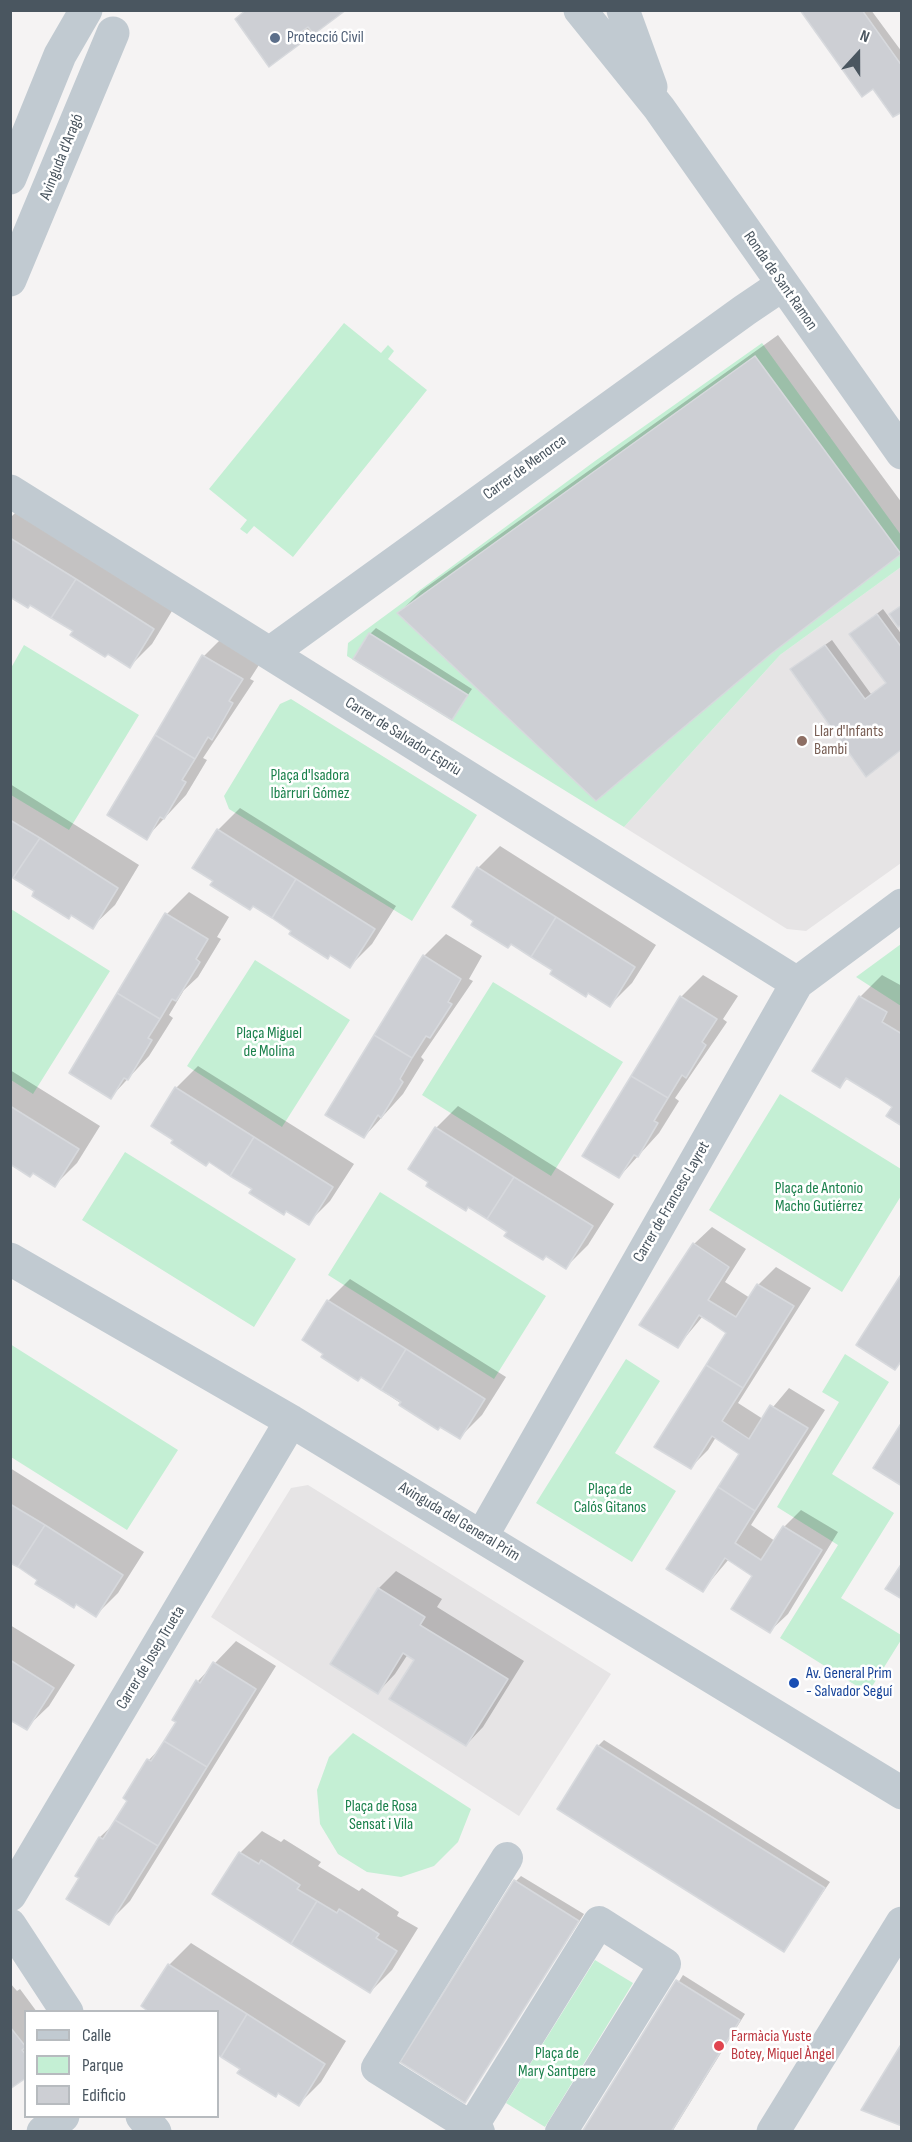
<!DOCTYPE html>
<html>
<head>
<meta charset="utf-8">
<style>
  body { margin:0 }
  #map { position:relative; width:912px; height:2142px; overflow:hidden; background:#f5f3f3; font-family:"Sofia Sans Condensed",sans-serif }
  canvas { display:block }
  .frame { position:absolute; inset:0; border:12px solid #4a5660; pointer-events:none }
  .legend { position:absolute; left:24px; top:2010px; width:195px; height:108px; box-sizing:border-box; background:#fff; border:2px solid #b7bbbf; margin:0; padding:8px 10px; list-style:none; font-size:18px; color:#4a5660 }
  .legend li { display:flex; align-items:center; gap:12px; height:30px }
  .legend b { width:30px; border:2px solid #b7bbbf }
  .north { position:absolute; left:828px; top:24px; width:60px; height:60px; -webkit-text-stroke:4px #fff; paint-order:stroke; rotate:21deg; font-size:16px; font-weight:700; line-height:24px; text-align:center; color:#4a5660 }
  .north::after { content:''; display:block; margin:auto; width:21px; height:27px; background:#4a5660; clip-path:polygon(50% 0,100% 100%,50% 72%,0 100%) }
</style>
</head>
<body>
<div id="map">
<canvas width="912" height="2142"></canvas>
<div class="frame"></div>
<ul class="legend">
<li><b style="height:8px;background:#c1cad1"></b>Calle</li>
<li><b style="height:16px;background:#c4efd4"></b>Parque</li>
<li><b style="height:16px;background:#cdcfd4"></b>Edificio</li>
</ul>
<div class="north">N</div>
</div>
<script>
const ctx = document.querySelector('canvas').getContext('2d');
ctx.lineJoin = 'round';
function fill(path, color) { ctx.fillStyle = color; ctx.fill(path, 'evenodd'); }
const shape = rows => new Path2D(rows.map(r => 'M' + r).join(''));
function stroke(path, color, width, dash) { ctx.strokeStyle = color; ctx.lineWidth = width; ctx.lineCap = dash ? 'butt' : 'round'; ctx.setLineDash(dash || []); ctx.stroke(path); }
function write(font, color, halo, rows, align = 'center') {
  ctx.font = font + ' "Sofia Sans Condensed",sans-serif'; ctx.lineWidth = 5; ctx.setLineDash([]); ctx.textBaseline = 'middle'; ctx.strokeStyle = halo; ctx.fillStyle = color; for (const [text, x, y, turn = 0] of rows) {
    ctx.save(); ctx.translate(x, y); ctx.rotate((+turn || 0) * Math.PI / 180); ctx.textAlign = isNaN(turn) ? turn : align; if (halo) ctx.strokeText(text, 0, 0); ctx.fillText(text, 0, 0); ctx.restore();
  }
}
fill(shape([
  [901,567,901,863,806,931,787,929,624,827,780,655],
  [308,1485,611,1674,519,1816,211,1617,291,1488]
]), '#e6e4e5');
fill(shape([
  [344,323,381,353,388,345,394,351,388,359,427,390,293,557,254,526,247,534,240,529,247,520,209,489],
  [762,343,901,535,901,567,780,655,624,827,347,656,348,643,595,461],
  [24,645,139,715,69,830,11,795,11,668],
  [291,699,477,815,412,921,229,809,224,796,280,704],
  [11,909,110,971,33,1094,11,1080],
  [901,944,901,1006,856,977],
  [255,960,350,1020,282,1127,187,1066],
  [493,982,623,1062,551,1176,422,1095],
  [780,1094,901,1169,901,1196,842,1292,709,1210],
  [125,1152,296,1259,254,1327,82,1220],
  [380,1192,546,1296,494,1379,328,1275],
  [10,1344,178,1450,127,1530,11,1457],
  [845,1354,889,1382,832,1474,894,1513,841,1598,901,1635,901,1640,868,1693,780,1638,838,1545,777,1507,839,1402,822,1392],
  [626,1359,660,1381,615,1453,676,1491,632,1562,536,1503],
  [353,1733,471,1809,458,1842,434,1866,401,1877,367,1872,338,1854,320,1824,317,1790,329,1757],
  [595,1960,633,1983,545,2127,506,2103]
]), '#c4efd4');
fill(shape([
  [245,10,344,10,270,65,237,19],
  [802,10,871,10,902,52,902,110,874,87],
  [778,335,902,503,902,551,771,652,399,613,421,591],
  [20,508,175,606,152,644,130,666,31,603,10,596,10,518],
  [883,609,902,635,902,748,798,664,832,640,871,694,887,683,851,634],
  [376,628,472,689,452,718,370,634],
  [226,634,264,657,250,679,254,681,203,758,207,760,186,795,146,838,109,815,204,656],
  [10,784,139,865,115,905,92,927,10,875],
  [240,808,396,906,372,944,350,966,215,880,218,830],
  [500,846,656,945,632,983,610,1005,511,943,478,868],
  [189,892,229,917,217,937,221,939,198,977,184,990,169,1015,173,1018,149,1056,111,1097,167,914],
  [446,934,482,956,469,979,473,981,421,1057,424,1060,403,1094,364,1137,424,956],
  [703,975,738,996,723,1019,727,1022,675,1098,679,1101,659,1133,619,1177,681,997],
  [882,975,902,986,902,1124,894,1106,848,1078,840,1086,814,1070,860,997],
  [198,1066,354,1164,330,1201,308,1223,175,1139,176,1088],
  [10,1070,100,1126,77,1163,55,1185,33,1171,10,1162],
  [458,1106,614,1204,588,1245,566,1267,509,1231,436,1128],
  [712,1227,746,1249,725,1282,750,1298,758,1285,776,1267,811,1288,738,1403,763,1419,789,1388,825,1410,751,1525,775,1541,784,1527,801,1510,838,1532,788,1614,770,1631,754,1575,729,1559,703,1590,741,1453,716,1437,708,1450,691,1467,728,1333,703,1316,678,1346,694,1244],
  [350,1279,506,1377,482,1415,460,1437,440,1425,438,1428,304,1339,328,1301],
  [10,1468,144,1552,118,1593,96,1615,10,1561],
  [396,1571,442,1599,437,1607,524,1661,483,1727,466,1745,416,1659,408,1654,395,1674,378,1692,379,1588],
  [10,1625,75,1665,49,1706,26,1728,10,1718],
  [236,1641,276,1666,130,1901,108,1923,77,1875,100,1837,115,1823,129,1800,125,1798,149,1760,163,1745,178,1722,174,1720,198,1681],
  [604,1740,830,1882,784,1950,598,1746],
  [262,1831,281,1842,284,1839,321,1862,318,1866,359,1891,362,1888,399,1912,397,1916,418,1928,392,1970,370,1992,240,1853],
  [521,1876,584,1914,465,2101,516,1881],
  [191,1943,346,2041,321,2082,299,2104,279,2092,276,2095,218,2053,218,2012,169,1965],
  [683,1975,745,2014,672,2132,584,2132],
  [10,1983,17,1991,20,1989,37,2012,26,2012,26,2076,10,2087]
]), '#0003');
const building = shape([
  [246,10,346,10,314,34,308,27,299,33,304,41,269,67,235,19,246,10],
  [800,10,862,10,902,66,902,112,893,117,873,89,862,97,800,10],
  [755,356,901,554,772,653,596,801,397,613,755,356],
  [10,538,76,579,51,618,30,605,28,608,10,597,10,538],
  [76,579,154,629,130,668,108,654,105,657,70,635,73,631,51,618,76,579],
  [902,605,902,625,898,627,889,614,902,605],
  [877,614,902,648,902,749,866,777,790,669,825,645,865,699,886,683,849,634,877,614],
  [369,633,468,695,452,720,353,659,369,633],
  [202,655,243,679,229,701,233,703,212,740,208,737,195,759,155,735,202,655],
  [155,735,195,759,182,780,186,782,164,819,160,817,147,840,107,815,155,735],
  [10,820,40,838,13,878,10,876,10,820],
  [217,829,296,879,272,918,253,906,250,910,210,885,213,881,192,868,217,829],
  [40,838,118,888,93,929,71,915,69,919,32,896,34,891,13,878,40,838],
  [477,867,556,917,531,957,511,944,508,948,471,925,473,921,452,907,477,867],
  [296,879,375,929,350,968,330,955,328,959,289,934,291,931,272,918,296,879],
  [165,913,208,939,196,959,200,962,176,1001,172,999,160,1019,117,993,165,913],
  [556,917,635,967,610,1007,588,993,586,997,550,974,552,970,531,957,556,917],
  [423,955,461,979,448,1002,452,1004,430,1038,426,1036,412,1058,374,1035,423,955],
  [117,993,160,1019,148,1038,152,1040,128,1080,124,1078,111,1099,69,1073,117,993],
  [680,996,717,1019,702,1042,706,1045,686,1078,682,1075,668,1098,631,1076,680,996],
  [859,996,887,1012,882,1022,902,1034,902,1126,886,1116,892,1107,877,1097,846,1078,840,1088,812,1071,859,996],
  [374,1035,412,1058,400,1079,403,1082,381,1118,378,1115,364,1138,325,1115,374,1035],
  [631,1076,668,1098,654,1121,658,1123,638,1157,634,1155,619,1178,582,1156,631,1076],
  [175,1087,254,1137,230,1176,209,1162,206,1166,171,1143,173,1140,151,1126,175,1087],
  [10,1106,79,1149,55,1187,33,1173,30,1177,10,1164,10,1106],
  [435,1127,514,1177,487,1219,468,1207,466,1211,426,1186,428,1182,408,1169,435,1127],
  [254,1137,333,1187,309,1225,286,1211,284,1215,249,1193,252,1189,230,1176,254,1137],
  [514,1177,593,1226,566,1269,546,1256,543,1260,504,1236,507,1232,487,1219,514,1177],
  [693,1243,729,1267,708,1300,736,1317,757,1284,794,1306,743,1388,706,1365,726,1333,710,1322,699,1315,678,1348,639,1325,693,1243],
  [902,1273,902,1360,895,1370,856,1345,902,1273],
  [327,1300,406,1349,381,1390,361,1377,358,1381,321,1357,323,1354,302,1340,327,1300],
  [406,1349,485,1399,460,1439,440,1427,438,1430,399,1405,401,1402,381,1390,406,1349],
  [706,1365,743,1388,722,1421,749,1439,770,1405,808,1428,755,1511,718,1487,739,1454,712,1436,691,1469,654,1447,706,1365],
  [902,1422,902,1486,873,1468,902,1422],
  [718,1487,755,1511,735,1543,761,1560,783,1526,822,1550,770,1633,731,1609,752,1576,725,1558,703,1592,666,1569,718,1487],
  [10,1504,45,1525,18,1567,10,1563,10,1504],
  [45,1525,123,1575,96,1617,76,1604,74,1608,60,1599,35,1584,37,1580,18,1567,45,1525],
  [902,1563,902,1599,885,1589,902,1563],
  [378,1588,425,1617,420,1625,508,1679,466,1746,389,1699,414,1660,403,1653,378,1694,330,1664,378,1588],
  [10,1660,54,1688,27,1730,10,1720,10,1660],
  [213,1662,256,1689,207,1767,164,1741,176,1722,172,1720,196,1680,200,1683,213,1662],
  [164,1741,207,1767,158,1846,115,1820,127,1801,123,1798,147,1759,151,1761,164,1741],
  [597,1745,825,1888,784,1952,557,1809,597,1745],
  [115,1820,158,1846,109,1925,66,1899,79,1878,75,1876,99,1837,103,1839,115,1820],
  [239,1852,259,1864,261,1860,300,1885,297,1889,317,1901,291,1944,212,1894,239,1852],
  [514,1880,579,1921,465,2103,400,2062,514,1880],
  [317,1901,337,1913,339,1909,379,1934,376,1938,397,1951,370,1993,291,1944,317,1901],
  [168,1964,247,2014,221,2057,218,2055,218,2012,149,2012,141,2006,168,1964],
  [676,1980,740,2020,692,2098,671,2132,582,2132,676,1980],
  [247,2014,325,2064,299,2106,278,2093,276,2097,237,2073,240,2069,221,2057,247,2014],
  [10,2027,26,2047,22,2050,26,2055,26,2078,10,2089,10,2027],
  [902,2043,902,2126,861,2110,902,2043]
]);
fill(building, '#cdcfd4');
stroke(building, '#d7d9dd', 1.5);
stroke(shape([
  [472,2127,599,1922,665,1964,561,2132],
  [479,2132,377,2068,507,1858]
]), '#c1cad1', 32);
stroke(shape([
  [580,10,659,108,902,453],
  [623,10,651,87],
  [10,178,60,55,86,10],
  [10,280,113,33],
  [10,491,797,983],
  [270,653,745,310,782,285],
  [10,1259,291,1421,902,1793],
  [482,1536,797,983,902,905],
  [10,1895,291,1421],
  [10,1925,67,2012],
  [142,2116,155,2132],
  [43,2132,63,2116],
  [773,2132,902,1923]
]), '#c1cad1', 33);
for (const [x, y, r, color] of [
  [275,38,6,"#5c6f8a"],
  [802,741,6,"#8d6e63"],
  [794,1683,6,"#1a4fb4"],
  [719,2046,6,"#e0444e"]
]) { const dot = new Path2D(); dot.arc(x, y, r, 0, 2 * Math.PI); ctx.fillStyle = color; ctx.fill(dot); stroke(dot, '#fff', 2); }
write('16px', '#4e5e75', '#fff', [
  ["Protecció Civil",287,38]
], 'left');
write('16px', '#4a5660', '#fff', [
  ["Avinguda d'Aragó",62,157,-68],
  ["Ronda de Sant Ramon",780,281,55],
  ["Carrer de Menorca",525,468,-36],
  ["Carrer de Salvador Espriu",403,737,32],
  ["Carrer de Francesc Layret",672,1202,-60],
  ["Avinguda del General Prim",459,1522,31],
  ["Carrer de Josep Trueta",151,1658,-59]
]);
write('16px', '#785e54', '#fff', [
  ["Llar d'Infants",814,732],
  ["Bambi",814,750]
], 'left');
write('16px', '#1b814c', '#fff', [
  ["Plaça d'Isadora",310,776],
  ["Ibàrruri Gómez",310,794],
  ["Plaça Miguel",269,1034],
  ["de Molina",269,1052],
  ["Plaça de Antonio",819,1189],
  ["Macho Gutiérrez",819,1207],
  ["Plaça de",610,1490],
  ["Calós Gitanos",610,1508],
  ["Plaça de Rosa",381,1807],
  ["Sensat i Vila",381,1825],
  ["Plaça de",557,2054],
  ["Mary Santpere",557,2072]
]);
write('16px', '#164399', '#fff', [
  ["Av. General Prim",806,1674],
  ["- Salvador Seguí",806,1692]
], 'left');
write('16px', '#be3a42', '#fff', [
  ["Farmàcia Yuste",731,2037],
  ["Botey, Miquel Àngel",731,2055]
], 'left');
</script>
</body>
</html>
